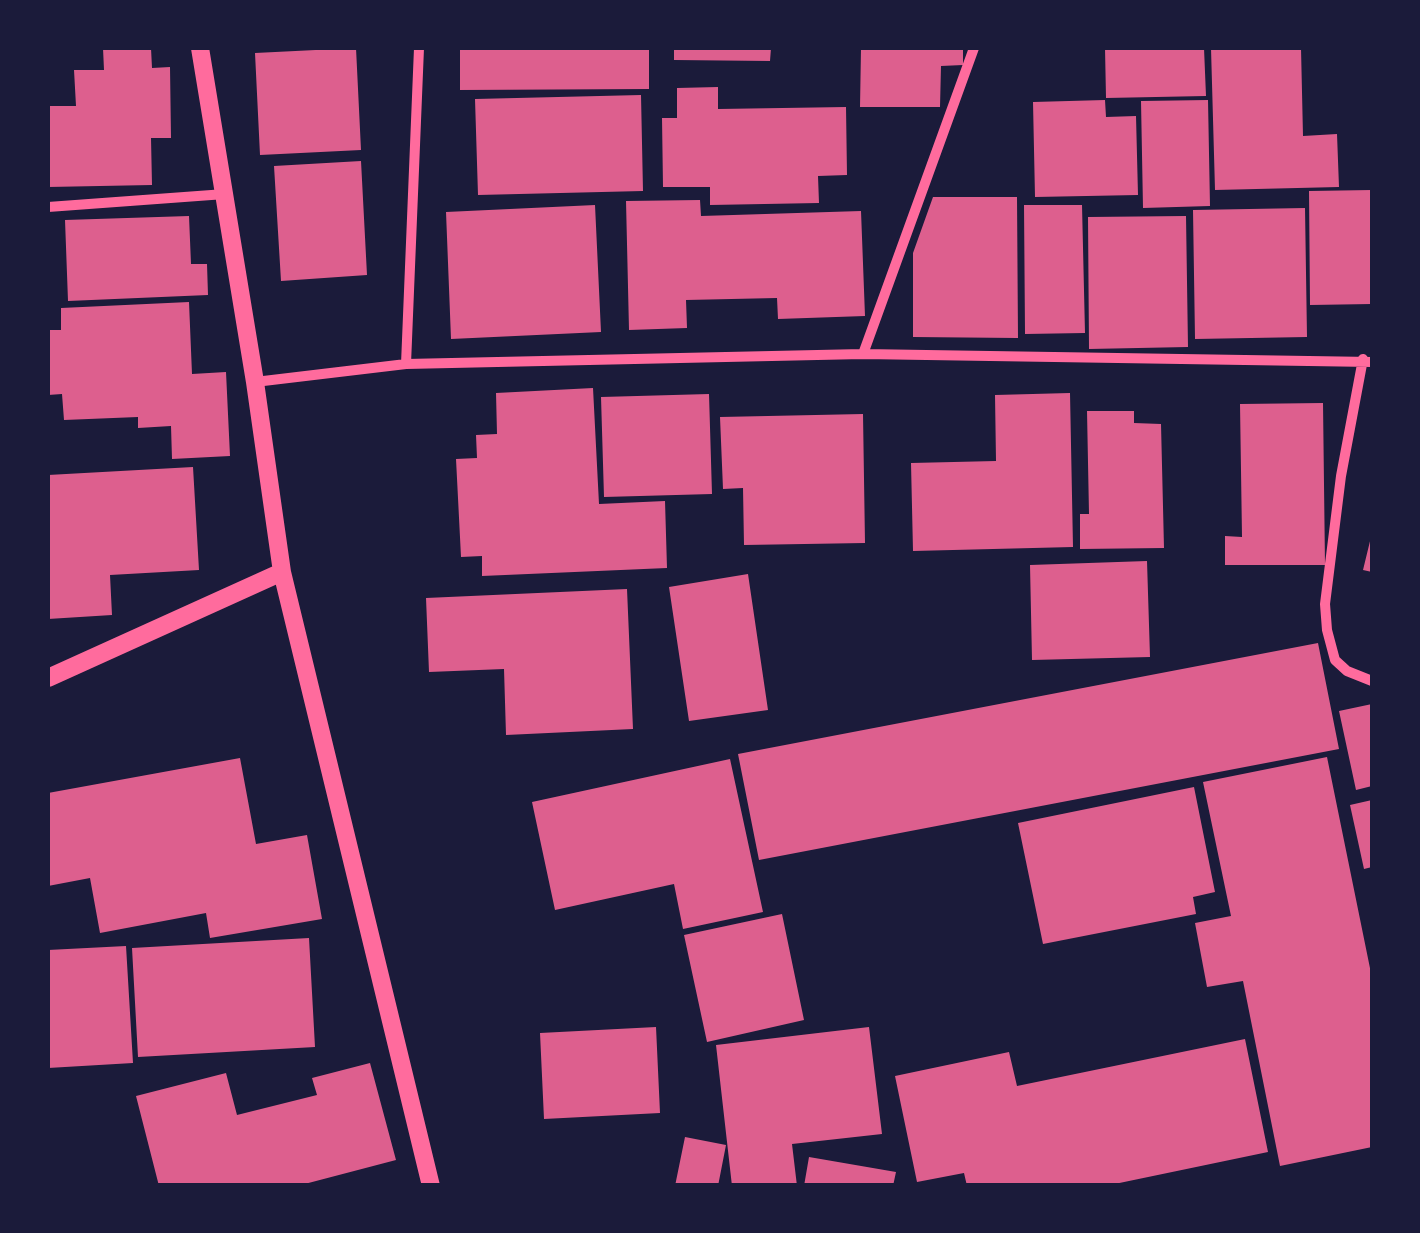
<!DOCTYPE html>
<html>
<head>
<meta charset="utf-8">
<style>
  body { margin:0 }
  #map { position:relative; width:1420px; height:1233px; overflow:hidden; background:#1b1b3a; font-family:"PT Sans Narrow",sans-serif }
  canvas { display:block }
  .frame { position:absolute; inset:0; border:50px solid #1b1b3a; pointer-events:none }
</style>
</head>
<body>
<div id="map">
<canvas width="1420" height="1233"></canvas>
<div class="frame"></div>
</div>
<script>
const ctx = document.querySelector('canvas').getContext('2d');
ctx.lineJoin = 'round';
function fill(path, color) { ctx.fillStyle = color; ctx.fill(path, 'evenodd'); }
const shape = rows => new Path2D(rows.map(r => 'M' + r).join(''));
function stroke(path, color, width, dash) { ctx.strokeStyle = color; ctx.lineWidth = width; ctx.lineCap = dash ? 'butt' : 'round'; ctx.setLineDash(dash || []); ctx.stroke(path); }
fill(shape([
  [103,48,151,48,152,68,170,67,171,138,151,138,152,185,48,187,48,106,76,106,74,70,104,70],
  [356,48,361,150,260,155,255,53],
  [460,48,649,48,649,89,460,90],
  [674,48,771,48,770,61,674,60],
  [861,48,963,48,963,65,941,66,940,107,860,107],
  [1105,48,1204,48,1206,96,1106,98],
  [1211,48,1301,48,1303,136,1337,134,1339,187,1215,190],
  [718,87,718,109,846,107,847,175,818,176,819,203,710,205,710,187,663,187,662,118,677,118,677,88],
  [641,95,643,191,478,195,475,99],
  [1105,100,1106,117,1136,116,1138,195,1035,197,1033,102],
  [1208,100,1210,206,1143,208,1141,101],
  [361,161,367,275,281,281,274,166],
  [1372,190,1372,304,1310,305,1309,191],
  [933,197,1017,197,1018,338,913,337,913,253],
  [700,200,701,216,861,211,865,316,778,319,777,298,686,300,687,328,629,330,626,201],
  [595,205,601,332,451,339,446,212],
  [1024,205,1082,205,1085,333,1025,334],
  [1305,208,1307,337,1195,339,1193,210],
  [189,216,191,264,207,264,208,295,68,301,65,220],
  [1186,216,1188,347,1089,349,1088,217],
  [189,302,192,374,226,372,230,456,172,459,171,426,138,428,138,417,64,420,62,394,48,395,48,330,61,330,61,308],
  [593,388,599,504,665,501,667,568,482,576,482,556,461,557,456,459,477,458,476,435,497,434,496,393],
  [1070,393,1073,547,913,551,911,463,996,461,995,395],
  [709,394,712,494,604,497,601,397],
  [1323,403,1325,565,1225,565,1225,536,1242,537,1240,404],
  [1087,411,1134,411,1134,423,1161,424,1164,548,1080,549,1080,514,1089,514],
  [863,414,865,543,744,545,743,488,723,489,720,417],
  [193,467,199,570,110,575,112,615,48,619,48,475],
  [1371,537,1372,538,1372,572,1363,570],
  [1147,561,1150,657,1032,660,1030,565],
  [748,574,768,710,689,721,669,587],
  [627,589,633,729,506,735,504,669,429,672,426,598],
  [1318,643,1339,749,759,860,738,754],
  [1372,704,1372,786,1356,790,1339,711],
  [1327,757,1372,978,1372,1147,1280,1166,1243,981,1207,987,1195,923,1231,916,1203,782],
  [240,758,256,844,307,835,322,919,210,938,206,913,100,933,90,878,48,886,48,793],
  [730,759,763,912,683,929,674,884,555,910,532,802],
  [1194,787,1215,892,1193,897,1196,914,1043,944,1018,823],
  [1372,800,1372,867,1364,869,1350,805],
  [782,914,804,1020,707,1042,684,935],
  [309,938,315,1047,138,1057,132,948],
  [126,946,133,1063,48,1068,48,950],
  [656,1027,660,1113,544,1119,540,1033],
  [869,1027,882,1134,792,1144,797,1186,732,1186,716,1045],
  [1245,1039,1268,1152,1105,1186,967,1186,964,1173,917,1182,895,1076,1009,1052,1017,1086],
  [370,1063,396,1160,297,1186,159,1186,136,1096,226,1073,237,1115,317,1095,312,1078],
  [685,1137,726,1145,718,1186,675,1186],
  [809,1157,896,1172,893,1186,804,1186]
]), '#dd5f8e');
stroke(shape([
  [48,207,225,194],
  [863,354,974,48],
  [1363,359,1341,476,1325,604,1327,630,1335,660,1347,671,1372,681],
  [406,364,419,48],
  [255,382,406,364,863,354,1372,362]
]), '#ff6b9d', 10);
stroke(shape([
  [200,48,255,382,282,572,431,1186],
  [48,678,282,572]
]), '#ff6b9d', 18);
</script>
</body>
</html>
